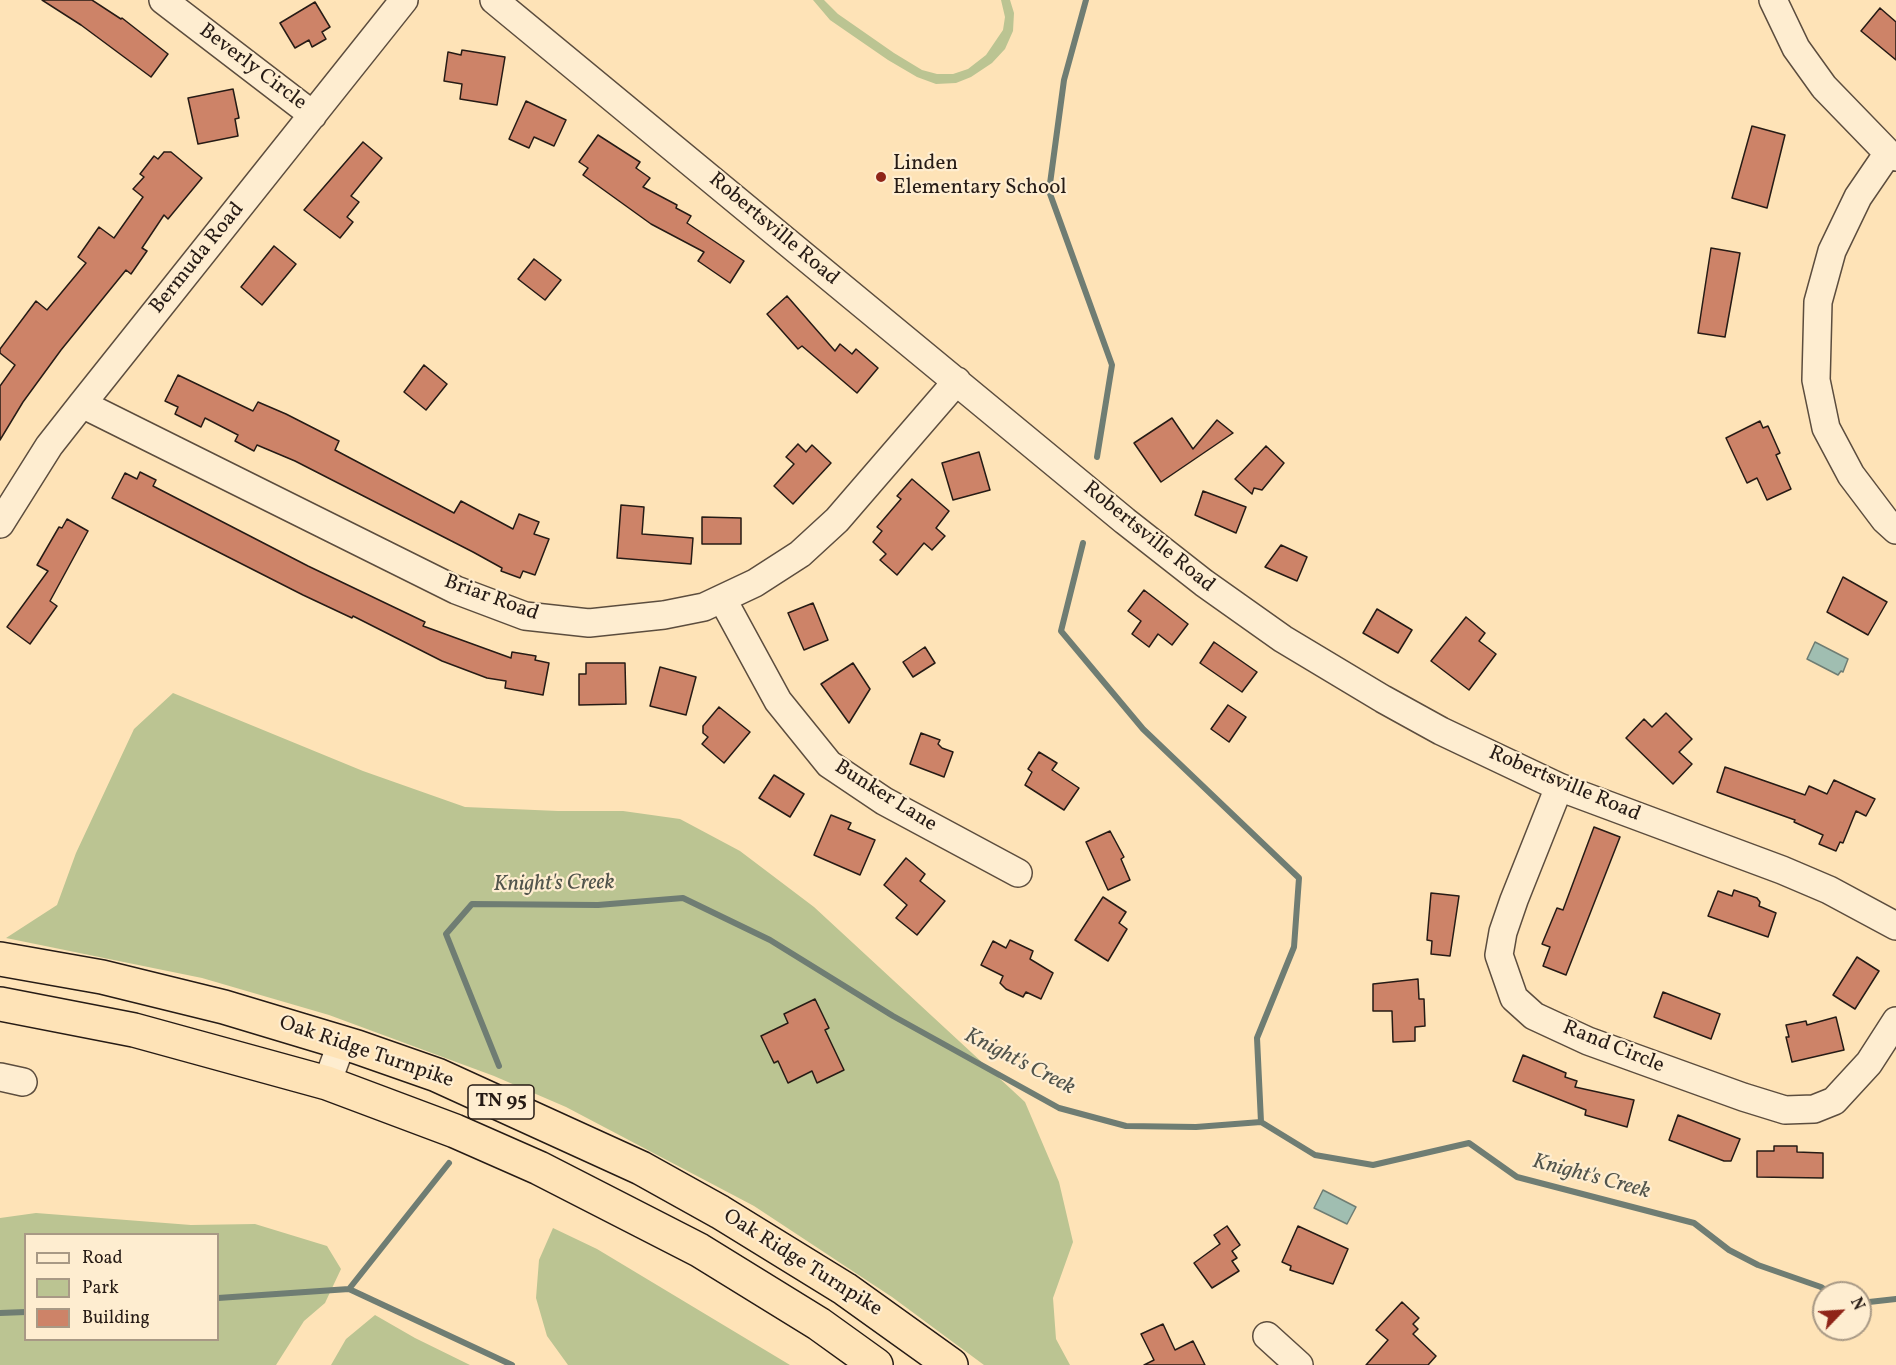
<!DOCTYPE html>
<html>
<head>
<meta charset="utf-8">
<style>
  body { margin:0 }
  #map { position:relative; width:1896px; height:1365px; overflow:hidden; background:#fee3b7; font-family:Vollkorn,serif }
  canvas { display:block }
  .legend { position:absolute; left:24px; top:1233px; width:195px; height:108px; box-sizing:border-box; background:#feedd0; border:2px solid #a89985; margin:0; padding:8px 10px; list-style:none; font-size:18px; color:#261b15 }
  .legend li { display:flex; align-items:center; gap:12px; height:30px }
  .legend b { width:30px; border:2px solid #a89985 }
  .north { position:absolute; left:1812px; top:1281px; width:60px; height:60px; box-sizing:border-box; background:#feedd0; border:2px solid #a89985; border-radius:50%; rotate:65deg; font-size:16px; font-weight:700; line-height:24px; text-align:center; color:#261b15 }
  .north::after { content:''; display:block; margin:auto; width:21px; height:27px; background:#8f2418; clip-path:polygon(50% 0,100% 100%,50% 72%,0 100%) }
</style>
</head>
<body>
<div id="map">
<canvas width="1896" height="1365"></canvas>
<ul class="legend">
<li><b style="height:8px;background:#feedd0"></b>Road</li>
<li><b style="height:16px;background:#bbc492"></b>Park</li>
<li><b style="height:16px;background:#cd8368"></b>Building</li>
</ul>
<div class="north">N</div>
</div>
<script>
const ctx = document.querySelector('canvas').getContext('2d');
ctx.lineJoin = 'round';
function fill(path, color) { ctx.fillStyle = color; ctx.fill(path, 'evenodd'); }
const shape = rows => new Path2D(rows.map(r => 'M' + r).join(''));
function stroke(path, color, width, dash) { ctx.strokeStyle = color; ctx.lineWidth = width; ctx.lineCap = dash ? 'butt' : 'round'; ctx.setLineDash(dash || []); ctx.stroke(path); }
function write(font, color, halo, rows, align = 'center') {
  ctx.font = font + ' Vollkorn,serif'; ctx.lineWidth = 4.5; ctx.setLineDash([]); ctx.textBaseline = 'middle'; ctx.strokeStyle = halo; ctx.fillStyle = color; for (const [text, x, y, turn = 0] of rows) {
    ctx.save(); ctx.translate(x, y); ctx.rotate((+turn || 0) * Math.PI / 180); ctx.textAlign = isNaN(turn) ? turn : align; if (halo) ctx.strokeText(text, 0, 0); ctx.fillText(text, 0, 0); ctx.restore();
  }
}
fill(shape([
  [813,0,824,0,838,14,894,53,922,70,937,74,953,74,968,69,986,55,1003,30,1005,17,1001,0,1010,0,1014,13,1013,31,1005,49,992,63,971,77,956,83,936,84,917,77,888,60,830,20],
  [173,693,363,771,465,807,558,811,623,811,680,819,740,851,814,907,1025,1102,1059,1182,1073,1242,1053,1298,1056,1339,1070,1365,984,1365,892,1297,754,1206,566,1107,494,1076,329,1015,202,978,6,938,57,905,76,853,134,729],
  [36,1213,191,1225,255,1224,327,1246,341,1269,325,1303,304,1321,276,1365,0,1365,0,1218],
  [218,1234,218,1340,26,1340,26,1234],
  [553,1228,597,1249,790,1365,568,1365,547,1336,536,1298,539,1260],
  [375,1315,415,1338,470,1365,331,1365,346,1339]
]), '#bbc492');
const water = shape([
  [1815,642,1848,659,1843,672,1841,671,1838,675,1807,659,1815,642],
  [1323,1190,1356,1207,1347,1224,1314,1208,1323,1190]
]);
fill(water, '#a0beb1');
stroke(water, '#6f7d73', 1.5);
stroke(shape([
  [1086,0,1064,80,1049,191,1112,365,1097,457],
  [1083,543,1061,631,1143,729,1299,878,1294,947,1257,1038,1261,1122],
  [499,1066,446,934,472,904,598,905,683,898,770,940,893,1016,1059,1108,1126,1126,1196,1127,1261,1122,1315,1155,1373,1165,1469,1143,1517,1177,1694,1223,1729,1250,1758,1265,1821,1287,1829,1293],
  [349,1289,449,1163],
  [218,1298,349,1289,512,1365],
  [1860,1303,1896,1299],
  [0,1313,26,1312]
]), '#6f7d73', 6);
const building = shape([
  [42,0,92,0,121,19,122,18,168,54,151,77,81,25,42,0],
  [315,2,330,27,322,32,326,39,312,47,309,40,295,48,280,23,315,2],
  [1880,8,1896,22,1896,60,1861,31,1880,8],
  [462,50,505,57,497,105,460,99,462,84,444,81,448,52,461,55,462,50],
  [233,89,239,118,235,119,238,136,198,144,188,98,233,89],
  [526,101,566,120,554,146,534,137,529,148,509,139,526,101],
  [1752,126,1785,135,1767,208,1732,198,1752,126],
  [598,135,640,162,636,168,650,178,643,187,677,205,676,208,691,216,687,223,744,261,730,283,698,261,704,252,651,224,583,175,588,168,579,162,598,135],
  [363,142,382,158,351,196,359,202,347,217,353,222,340,238,304,210,363,142],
  [164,152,171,152,202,178,168,219,164,215,142,248,147,251,131,274,126,270,61,350,23,402,0,440,0,386,15,365,0,353,0,349,36,301,47,310,86,263,78,257,99,227,114,238,143,197,133,189,144,177,140,174,154,156,158,159,164,152],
  [274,246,296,264,262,305,241,287,274,246],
  [1711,248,1740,253,1725,337,1698,333,1711,248],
  [534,259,561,280,545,300,518,279,534,259],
  [787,296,835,351,840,344,852,354,856,349,878,368,857,393,802,346,798,349,767,314,787,296],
  [424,365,447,384,426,410,404,392,424,365],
  [178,375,253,411,258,402,286,414,339,441,335,450,454,513,461,501,513,529,519,514,539,522,534,534,549,539,535,575,523,571,520,578,501,571,502,568,473,552,295,461,257,445,254,451,235,441,238,435,205,418,201,427,175,414,178,407,165,401,178,375],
  [1172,418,1193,449,1217,420,1233,433,1161,482,1134,443,1172,418],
  [1760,421,1763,428,1768,426,1780,453,1776,455,1791,489,1767,500,1757,478,1747,483,1726,438,1760,421],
  [798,444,806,452,812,445,831,463,793,504,774,486,794,464,786,457,798,444],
  [1266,446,1284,463,1262,490,1254,488,1252,494,1235,479,1266,446],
  [979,452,990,490,953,500,942,463,979,452],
  [140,472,156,480,153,486,308,566,425,622,423,626,511,658,512,652,536,656,535,660,549,663,543,695,505,688,506,681,487,678,442,661,353,616,352,618,303,595,112,498,125,473,137,479,140,472],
  [912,479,949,511,936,528,945,536,932,550,924,543,897,575,880,560,886,554,873,542,882,531,877,527,901,499,897,496,912,479],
  [1203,491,1246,507,1236,533,1195,515,1203,491],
  [621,505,644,507,642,534,693,538,691,564,617,558,621,505],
  [702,517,741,518,741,544,702,544,702,517],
  [67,519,88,531,50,601,57,606,30,644,7,627,48,571,37,565,59,527,62,528,67,519],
  [1281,545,1307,557,1297,581,1265,567,1281,545],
  [1843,577,1887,602,1868,635,1827,612,1843,577],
  [1144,590,1188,624,1172,645,1158,634,1149,647,1132,634,1141,621,1128,611,1144,590],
  [813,603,828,640,804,650,788,613,813,603],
  [1377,609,1412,630,1398,653,1363,633,1377,609],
  [1466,617,1485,633,1479,641,1496,654,1469,690,1431,661,1466,617],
  [1214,642,1257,672,1242,692,1200,663,1214,642],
  [925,647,935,663,913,677,903,662,925,647],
  [586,663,625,663,626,704,579,705,579,674,586,674,586,663],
  [853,663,870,689,849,723,821,684,853,663],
  [660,667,696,677,686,715,650,706,660,667],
  [1228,705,1246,717,1229,742,1211,729,1228,705],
  [719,707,750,732,724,763,702,744,708,737,703,733,703,726,719,707],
  [1666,713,1692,739,1679,752,1692,764,1673,784,1626,738,1644,719,1652,727,1666,713],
  [921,733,940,740,938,744,942,748,953,752,944,777,910,764,921,733],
  [1039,752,1057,763,1052,770,1079,788,1064,810,1025,785,1032,772,1028,769,1039,752],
  [1725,767,1805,795,1809,786,1827,794,1834,780,1875,799,1866,816,1856,811,1843,843,1840,842,1836,851,1819,844,1823,835,1794,822,1795,820,1717,792,1725,767],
  [774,775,804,794,790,817,759,798,774,775],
  [831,815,851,823,848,829,875,840,860,875,814,855,831,815],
  [1594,827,1620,837,1566,975,1543,966,1550,947,1542,944,1557,908,1563,910,1594,827],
  [1110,831,1124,857,1121,859,1130,880,1108,890,1086,842,1110,831],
  [906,858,925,874,920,881,945,901,917,935,896,918,907,905,884,885,906,858],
  [1734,890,1757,898,1760,902,1759,906,1776,913,1768,937,1708,916,1718,891,1732,896,1734,890],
  [1431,893,1459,896,1450,956,1431,954,1432,941,1427,940,1431,893],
  [1103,897,1126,912,1119,923,1127,929,1108,961,1075,940,1103,897],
  [1010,940,1033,951,1030,959,1053,973,1041,999,1026,992,1023,997,1006,989,1000,983,1003,976,981,965,993,941,1006,948,1010,940],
  [1857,957,1879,971,1855,1009,1833,995,1857,957],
  [1418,979,1419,999,1424,999,1425,1026,1415,1027,1415,1041,1393,1042,1392,1011,1373,1011,1373,984,1418,979],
  [1663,992,1720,1014,1711,1039,1654,1017,1663,992],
  [815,999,829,1028,825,1030,844,1070,817,1083,812,1071,788,1083,778,1061,774,1063,761,1036,788,1023,784,1014,815,999],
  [1836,1017,1844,1050,1792,1062,1786,1037,1789,1037,1786,1025,1806,1021,1807,1025,1836,1017],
  [1523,1055,1566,1073,1565,1077,1577,1081,1575,1087,1634,1100,1627,1127,1585,1115,1586,1110,1513,1081,1523,1055],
  [1678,1115,1740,1139,1731,1161,1724,1161,1669,1140,1678,1115],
  [1774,1146,1797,1146,1797,1152,1823,1153,1823,1178,1757,1177,1757,1151,1774,1151,1774,1146],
  [1227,1226,1240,1245,1232,1251,1237,1258,1232,1261,1239,1271,1212,1288,1194,1263,1220,1244,1214,1235,1227,1226],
  [1298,1226,1348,1249,1333,1284,1290,1270,1291,1266,1282,1262,1298,1226],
  [1402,1302,1419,1318,1413,1324,1418,1329,1413,1334,1436,1356,1428,1365,1366,1365,1388,1340,1376,1330,1402,1302],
  [1163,1324,1175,1350,1193,1341,1205,1365,1144,1365,1154,1360,1141,1334,1163,1324]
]);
fill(building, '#cd8368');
stroke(building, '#261b15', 1.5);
const minor = shape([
  [163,0,313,115],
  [494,0,1125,521,1204,583,1283,639,1383,699,1441,731,1559,787,1782,870,1829,890,1896,926],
  [1773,0,1796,48,1824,87,1888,153,1896,157],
  [1888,153,1858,197,1832,251,1818,302,1816,380,1826,428,1851,475,1885,520,1896,530],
  [82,404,456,590,525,616,589,623,664,615,704,607,755,583,800,554,837,520,957,381],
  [0,524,49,446,82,404,404,0],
  [723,600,778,701,829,764,884,801,1018,873],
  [1559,787,1514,900,1503,932,1499,955,1514,998,1534,1016,1588,1041,1743,1097,1785,1110,1814,1109,1834,1101,1869,1063,1896,1021],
  [0,1077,23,1082],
  [327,1083,342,1042],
  [1267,1336,1299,1365]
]);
const highway = shape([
  [0,959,102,977,224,1007,357,1047,437,1075,641,1168,720,1212,845,1289,951,1365],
  [0,1004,134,1030,327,1083,455,1131,539,1168,699,1250,819,1324,876,1365]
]);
stroke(minor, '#5c4d3e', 30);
stroke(highway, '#261b15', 36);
stroke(minor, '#feedd0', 27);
stroke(highway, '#fee3b7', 33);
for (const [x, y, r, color] of [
  [881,177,6,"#8f2418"]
]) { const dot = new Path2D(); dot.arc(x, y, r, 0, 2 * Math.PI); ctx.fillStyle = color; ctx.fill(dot); stroke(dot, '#feedd0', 2); }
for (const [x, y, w] of [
  [501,1102,66]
]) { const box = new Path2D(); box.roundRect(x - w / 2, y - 17, w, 34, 4.5); ctx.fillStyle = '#feedd0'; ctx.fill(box); stroke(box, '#261b15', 1.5); }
write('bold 20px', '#261b15', null, [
  ["TN 95",501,1102]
]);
write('21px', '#261b15', '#feedd0', [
  ["Beverly Circle",252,68,37],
  ["Robertsville Road",773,230,40],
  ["Bermuda Road",198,259,-51],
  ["Robertsville Road",1148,538,39],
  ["Briar Road",491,599,20],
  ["Robertsville Road",1564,785,23],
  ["Bunker Lane",885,797,32],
  ["Rand Circle",1613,1048,22],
  ["Oak Ridge Turnpike",366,1053,19],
  ["Oak Ridge Turnpike",802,1264,32]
]);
write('21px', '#261b15', '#feedd0', [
  ["Linden",893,165],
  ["Elementary School",893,189]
], 'left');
write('italic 22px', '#51544c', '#feedd0', [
  ["Knight's Creek",554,885,-1],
  ["Knight's Creek",1019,1063,27],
  ["Knight's Creek",1591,1178,15]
]);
</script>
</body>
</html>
